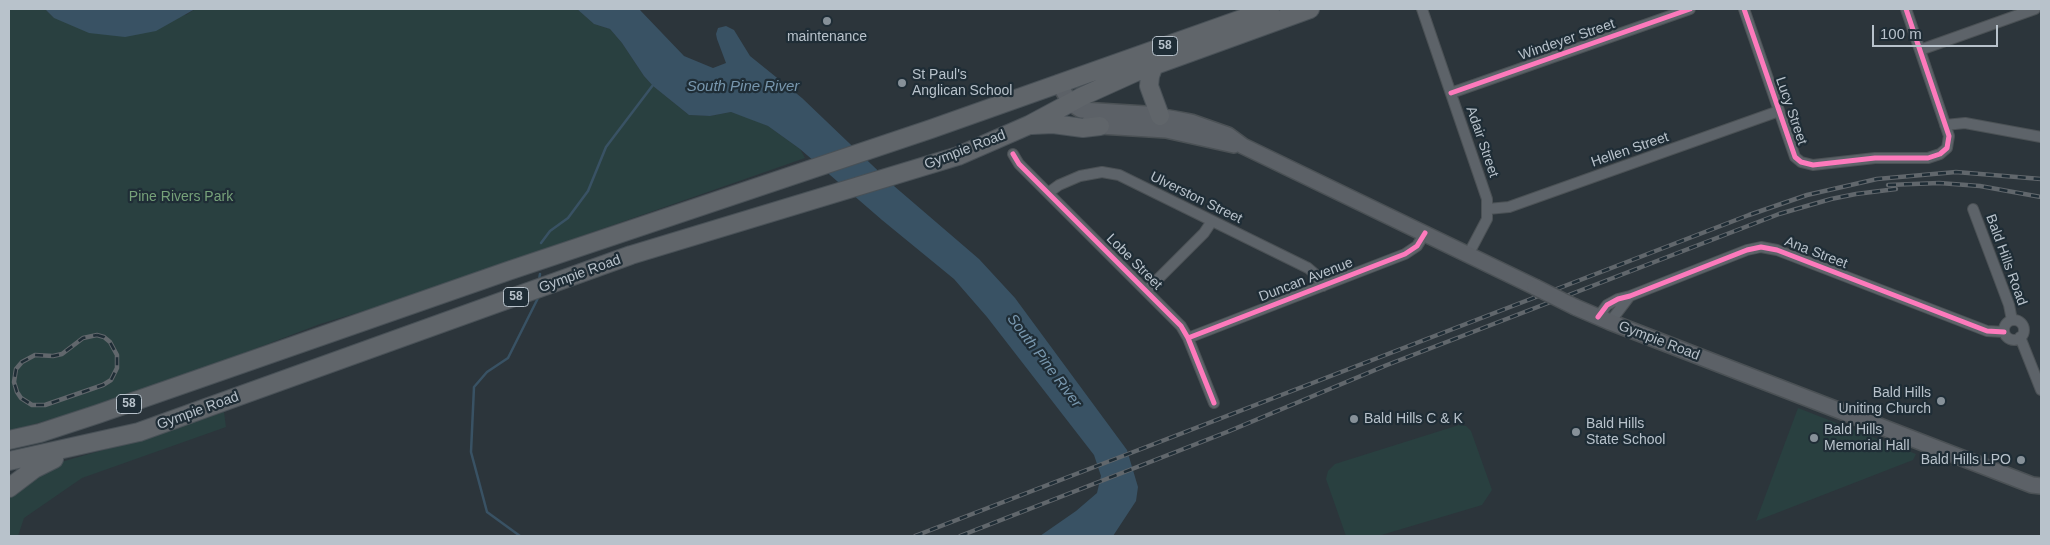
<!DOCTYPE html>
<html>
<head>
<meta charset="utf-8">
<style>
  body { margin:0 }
  #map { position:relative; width:2050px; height:545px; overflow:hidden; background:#2c353b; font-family:Helvetica,sans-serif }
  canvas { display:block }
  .frame { position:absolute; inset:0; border:10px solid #b8c2cb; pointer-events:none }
  .scale { position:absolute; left:1872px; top:25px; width:126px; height:22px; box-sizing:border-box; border:2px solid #b8c2cb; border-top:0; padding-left:6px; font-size:15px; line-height:18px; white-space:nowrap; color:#b8c2cb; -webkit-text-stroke:4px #1f2d36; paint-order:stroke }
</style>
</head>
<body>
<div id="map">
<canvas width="2050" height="545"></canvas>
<div class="frame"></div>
<div class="scale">100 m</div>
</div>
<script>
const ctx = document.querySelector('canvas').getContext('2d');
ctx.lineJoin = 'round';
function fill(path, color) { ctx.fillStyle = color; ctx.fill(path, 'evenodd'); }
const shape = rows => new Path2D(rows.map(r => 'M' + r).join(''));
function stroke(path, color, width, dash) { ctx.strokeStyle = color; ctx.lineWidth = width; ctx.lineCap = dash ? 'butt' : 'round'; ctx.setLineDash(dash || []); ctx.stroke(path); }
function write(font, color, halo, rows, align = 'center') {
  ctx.font = font + ' Helvetica,sans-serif'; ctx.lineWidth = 4.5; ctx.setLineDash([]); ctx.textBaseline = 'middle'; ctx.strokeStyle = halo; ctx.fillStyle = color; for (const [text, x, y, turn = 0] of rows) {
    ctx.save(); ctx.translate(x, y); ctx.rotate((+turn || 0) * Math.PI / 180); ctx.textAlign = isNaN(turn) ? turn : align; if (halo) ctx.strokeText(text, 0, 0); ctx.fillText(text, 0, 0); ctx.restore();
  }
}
fill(shape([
  [9,9,45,9,54,18,186,15,195,9,577,9,594,24,610,29,622,43,644,76,653,86,689,115,710,116,731,112,747,117,768,126,800,149,805,158,387,304,320,324,118,401,9,431],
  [1798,408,1916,454,1913,460,1756,521],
  [224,412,226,427,82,478,24,518,18,536,9,536,9,494,54,464,156,435],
  [1459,425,1466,426,1471,431,1492,490,1482,505,1378,536,1346,536,1326,479,1328,471,1335,464]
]), '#294040');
fill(shape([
  [45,9,195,9,156,31,125,37,89,33,54,18],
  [577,9,639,9,684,56,713,68,726,63,717,39,716,34,718,28,726,26,734,30,750,56,802,98,894,186,979,259,1015,298,1127,450,1138,487,1136,501,1113,536,1040,536,1076,511,1097,493,1101,476,1094,455,987,317,954,279,882,220,800,149,768,126,731,112,710,116,689,115,653,86,644,76,622,43,610,29,594,24]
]), '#395264');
stroke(shape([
  [541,243,550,231,568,218,588,191,606,147,653,85],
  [539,280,540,274],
  [520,536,487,512,471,452,474,387,487,372,508,358,538,298]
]), '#395264', 2.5);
const minor = shape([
  [1422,9,1487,199,1487,219,1468,255],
  [1744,9,1795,157,1801,162,1813,165,1875,158,1928,158,1940,154,1947,148,1949,136,1906,9],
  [1920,50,2035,9],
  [1451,93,1690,9],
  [1945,125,1965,123,2041,137],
  [1013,154,1019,164,1181,326,1188,338,1214,403],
  [1048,193,1059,185,1080,176,1102,172,1119,175,1308,268,1315,274,1323,286],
  [1488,209,1509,207,1779,111],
  [1973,209,2009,305,2012,320],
  [1147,290,1204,233,1212,221],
  [1598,317,1607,305,1618,299,1630,296,1747,250,1761,247,1777,250,1987,331,2004,332],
  '2004 330a10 10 0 1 1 20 0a10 10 0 1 1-20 0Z',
  [1610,322,1629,297],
  [2020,337,2041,390],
  [1188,338,1405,254,1417,246,1425,233]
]);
const secondary = shape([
  [1059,83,1070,103,1081,110,1146,114,1175,119,1191,122,1228,135,1243,146,1535,287],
  [1089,123,1100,126,1166,130,1234,145],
  [1575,307,1610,322,2032,485,2041,486]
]);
const trunk = shape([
  [1154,65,1150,76,1149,86,1160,116],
  [1032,125,1053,124,1083,128,1100,126],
  [9,440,40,433,98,414,508,271,931,129,1270,9],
  [9,461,139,432,631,255,958,156,1029,125,1083,96,1136,72,1310,9],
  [9,488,34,469,54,459]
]);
stroke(minor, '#4b5155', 12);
stroke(secondary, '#4b5155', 18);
stroke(trunk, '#495157', 20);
stroke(minor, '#5d6369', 10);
stroke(secondary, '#5c6167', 15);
stroke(trunk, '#60656a', 18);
const rail = shape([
  [1888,185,1939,183,1980,186,2041,197],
  [97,335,104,337,110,342,117,355,117,368,111,380,103,385,45,405,32,405,21,398,17,392,14,382,16,369,22,362,35,355,53,356,62,354,83,338,97,335],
  [915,536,1749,215,1807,195,1877,179,1956,172,2041,179],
  [960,536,1227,432,1387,365,1779,214,1831,199,1856,194,1896,189]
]);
stroke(rail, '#61676c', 4.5);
stroke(rail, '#1f2d36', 2.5, [8]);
const secondaryBridge = shape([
  [1535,287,1575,307]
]);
stroke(secondaryBridge, '#4b5155', 18, []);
stroke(secondaryBridge, '#5c6167', 15);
stroke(shape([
  [1744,9,1795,157,1801,162,1813,165,1875,158,1928,158,1940,154,1947,148,1949,136,1906,9],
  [1451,93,1690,9],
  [1013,154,1019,164,1181,326,1188,338,1214,403],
  [1598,317,1607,305,1618,299,1630,296,1747,250,1761,247,1777,250,1987,331,2004,332],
  [1188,338,1405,254,1417,246,1425,233]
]), '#fd7abc', 5);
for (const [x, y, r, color] of [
  [827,21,5,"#879199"],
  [902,83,5,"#879199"],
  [1941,401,5,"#879199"],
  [1354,419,5,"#879199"],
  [1576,432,5,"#879199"],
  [1814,438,5,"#879199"],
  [2021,460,5,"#879199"]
]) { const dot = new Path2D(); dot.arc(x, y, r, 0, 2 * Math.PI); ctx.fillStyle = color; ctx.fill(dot); stroke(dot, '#1f2d36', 2); }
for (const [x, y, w] of [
  [1165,46,25],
  [516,297,25],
  [129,404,25]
]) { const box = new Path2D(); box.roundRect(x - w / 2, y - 9.5, w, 19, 4); ctx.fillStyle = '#1f2d36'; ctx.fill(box); stroke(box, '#b8c2cb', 1); }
write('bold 12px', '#b8c2cb', null, [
  ["58",1165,46],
  ["58",516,297],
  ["58",129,404]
]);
write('14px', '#b8c2cb', '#1f2d36', [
  ["maintenance",827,37,"center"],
  ["St Paul's",912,75],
  ["Anglican School",912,91],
  ["Bald Hills",1931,393,"right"],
  ["Uniting Church",1931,409,"right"],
  ["Bald Hills C & K",1364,419],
  ["Bald Hills",1586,424],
  ["State School",1586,440],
  ["Bald Hills",1824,430],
  ["Memorial Hall",1824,446],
  ["Bald Hills LPO",2011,460,"right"]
], 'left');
write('14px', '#b8c2cb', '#1f2d36', [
  ["Windeyer Street",1567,40,-19],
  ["Lucy Street",1791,111,71],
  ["Adair Street",1482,142,71],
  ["Gympie Road",965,150,-21],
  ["Hellen Street",1630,150,-19],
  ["Ulverston Street",1196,198,26],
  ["Ana Street",1816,253,21],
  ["Bald Hills Road",2006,260,70],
  ["Lobe Street",1134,262,45],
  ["Gympie Road",580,274,-20],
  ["Duncan Avenue",1306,280,-21],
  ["Gympie Road",1659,341,21],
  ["Gympie Road",198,411,-20]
]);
write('14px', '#76a179', '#1f2d36', [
  ["Pine Rivers Park",181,197]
]);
write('italic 15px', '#7897ae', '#1f2d36', [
  ["South Pine River",743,87],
  ["South Pine River",1044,361,53]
]);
</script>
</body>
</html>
